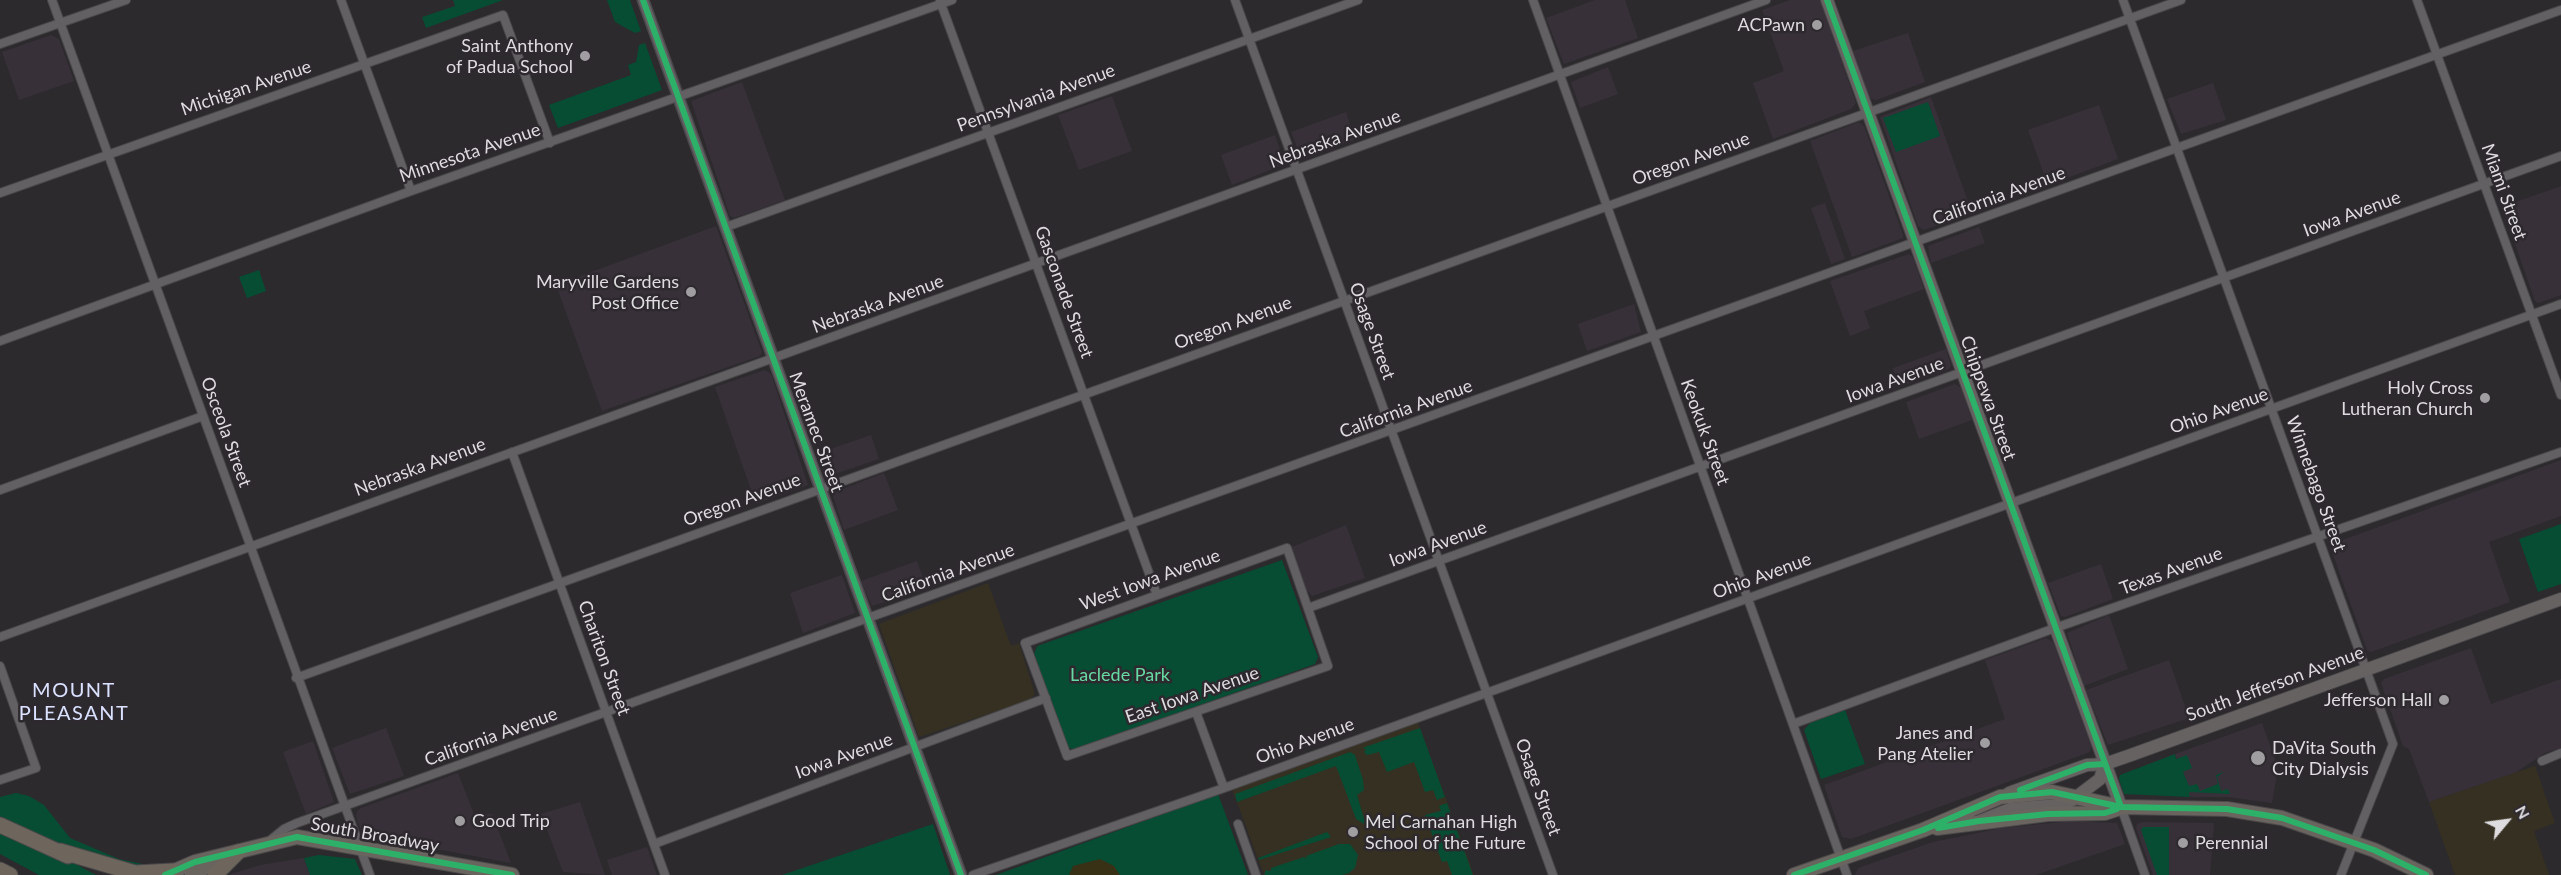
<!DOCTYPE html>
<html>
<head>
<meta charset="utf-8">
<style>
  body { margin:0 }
  #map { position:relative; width:2561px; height:875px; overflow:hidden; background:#2c2a2d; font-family:Lato,sans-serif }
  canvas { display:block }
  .north { position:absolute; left:2477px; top:791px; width:60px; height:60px; -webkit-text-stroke:4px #2d292e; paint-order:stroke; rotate:61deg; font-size:16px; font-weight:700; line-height:24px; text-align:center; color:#dedcdf }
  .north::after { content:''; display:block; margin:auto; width:21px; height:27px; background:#dedcdf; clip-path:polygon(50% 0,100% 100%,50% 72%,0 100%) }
</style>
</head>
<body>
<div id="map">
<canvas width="2561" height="875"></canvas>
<div class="north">N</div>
</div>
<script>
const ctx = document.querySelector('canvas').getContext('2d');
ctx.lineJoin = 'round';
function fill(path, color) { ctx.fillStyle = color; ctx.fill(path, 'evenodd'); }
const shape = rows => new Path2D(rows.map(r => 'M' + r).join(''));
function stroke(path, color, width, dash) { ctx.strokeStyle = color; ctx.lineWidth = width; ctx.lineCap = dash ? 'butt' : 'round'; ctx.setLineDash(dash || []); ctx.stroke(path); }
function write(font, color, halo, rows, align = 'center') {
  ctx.font = font + ' Lato,sans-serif'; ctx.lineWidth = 5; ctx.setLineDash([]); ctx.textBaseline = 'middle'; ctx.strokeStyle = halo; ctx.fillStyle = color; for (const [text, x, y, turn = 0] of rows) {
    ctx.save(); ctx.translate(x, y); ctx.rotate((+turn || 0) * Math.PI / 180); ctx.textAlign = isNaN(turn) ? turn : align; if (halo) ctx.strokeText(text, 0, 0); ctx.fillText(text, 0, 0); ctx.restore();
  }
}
fill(shape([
  [1595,0,1625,0,1638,38,1564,64,1546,18],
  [1790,0,1820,0,1856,103,1851,109,1773,139,1753,83,1784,71,1762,10],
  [1908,33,1925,82,1876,100,1870,98,1853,51],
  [51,35,59,39,74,81,19,100,2,52],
  [1608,67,1618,94,1580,108,1571,82],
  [742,82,785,200,734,218,730,216,691,101],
  [2213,83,2226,120,2181,134,2167,99],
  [1112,96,1132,151,1079,170,1058,115],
  [1931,97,1972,213,1924,230,1918,226,1880,117],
  [2099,105,2118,159,2048,185,2028,130],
  [1346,112,1355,140,1301,157,1291,132],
  [1859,122,1864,126,1903,235,1903,238,1852,257,1810,141],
  [1275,135,1285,164,1232,185,1221,155],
  [2561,186,2561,295,2538,303,2535,301,2502,207],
  [1825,203,1845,259,1831,264,1811,208],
  [716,226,762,352,760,356,602,411,556,285],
  [1979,227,1985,243,1931,263,1928,246],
  [1909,254,1913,258,1924,289,1864,311,1870,328,1850,336,1830,281],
  [1634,304,1641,332,1587,351,1578,324],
  [1946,349,1951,365,1949,369,1899,387,1893,368],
  [765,370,771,374,808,485,756,504,715,387],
  [1955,384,1961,388,1972,420,1919,439,1906,402],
  [871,435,879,459,826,477,816,454],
  [2561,460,2561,516,2489,542,2510,602,2371,652,2367,650,2331,549,2332,544],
  [884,473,898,510,844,530,832,493],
  [1346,525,1365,578,1312,596,1306,589,1292,547],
  [917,561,927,589,872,606,861,581],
  [2101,564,2113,599,2065,617,2061,616,2048,583],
  [842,575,855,613,803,633,790,593],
  [2109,615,2128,669,2084,686,2067,633],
  [2046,638,2053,642,2091,746,2090,752,1851,839,1842,837,1824,785,2005,719,1985,660],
  [2471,648,2491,704,2561,679,2561,748,2545,753,2515,773,2429,802,2409,749,2403,746,2381,683,2384,679],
  [2169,660,2189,718,2108,745,2086,690],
  [2262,723,2278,768,2272,803,2228,797,2190,797,2175,754],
  [386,728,404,776,350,794,332,748],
  [313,741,334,802,306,814,283,752],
  [458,773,474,814,492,814,511,863,367,836,361,831,356,816,357,811,361,808],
  [580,802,605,875,563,872,541,814],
  [2071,821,2117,823,2125,844,2036,875,1855,875,1858,868,1933,842,2002,828],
  [2143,822,2214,823,2210,875,2153,875,2136,828,2137,824],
  [647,847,657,875,612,875,607,860],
  [304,858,310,875,228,875,260,865]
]), '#373039');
fill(shape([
  [988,583,1011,646,1019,643,1035,694,1030,700,919,737,879,624],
  [1418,723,1474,875,1264,875,1232,789],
  [2535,766,2555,823,2534,831,2549,875,2455,875,2429,802]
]), '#363022');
fill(shape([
  [453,0,503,0,426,28,422,17,455,6],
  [607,0,630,0,641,31,635,33,615,22],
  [645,43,662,90,558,128,549,105,631,75,628,65,636,62,639,45],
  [1928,102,1940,136,1896,152,1883,118],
  [259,270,266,291,247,298,239,277],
  [2561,524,2561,584,2538,592,2519,539],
  [1282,560,1318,657,1315,664,1075,750,1067,747,1034,654,1037,646],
  [1845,710,1865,764,1821,779,1804,730,1810,723],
  [1420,728,1445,797,1437,800,1433,790,1425,792,1414,762,1387,772,1379,752,1367,755,1364,752,1366,749,1362,748],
  [1350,752,1355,755,1363,780,1364,790,1357,795,1366,825,1356,819,1336,766,1237,802,1235,794],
  [2175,754,2176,759,2187,755,2192,768,2183,772,2189,786,2197,784,2200,791,2218,784,2216,775,2224,772,2217,777,2221,791,2228,789,2230,794,2189,792,2190,797,2124,794,2119,779,2120,775],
  [16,793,29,796,44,805,70,838,119,859,147,865,137,866,72,848,0,820,0,797],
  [1218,794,1248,875,996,875],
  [1447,803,1473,875,1452,875,1447,861,1442,862,1425,815,1441,811,1439,806],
  [933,824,950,875,782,875],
  [2143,827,2169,827,2169,875,2157,875,2141,830],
  [0,829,55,853,96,875,39,875,0,854],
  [1327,832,1331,837,1259,860,1258,858],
  [1339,844,1350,844,1358,855,1355,868,1349,873,1342,875,1264,875,1266,870,1271,871,1271,868,1304,857,1307,859,1306,856],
  [319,855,355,859,362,875,310,875,304,858]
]), '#064d33');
fill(shape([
  [1100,859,1114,866,1120,875,1069,875,1073,866]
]), '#383115');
const minor = shape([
  [52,0,370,875],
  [341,0,411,191],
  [1235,0,1553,875],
  [1533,0,1847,875],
  [2123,0,2393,744,2341,875],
  [2417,0,2561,395],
  [940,1,1157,595],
  [0,44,126,0],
  [0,193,503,15,550,143],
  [726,227,1358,0],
  [0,341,411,191,952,0],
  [512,452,665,875],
  [0,490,203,416],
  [1287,548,1328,666,1067,756,1025,643,1287,548],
  [1308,608,2561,156],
  [0,637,1766,0],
  [0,666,36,768,0,780],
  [296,678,2181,0],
  [1196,712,1224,788],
  [1793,724,2055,628,2561,452],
  [2542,761,2561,753],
  [2121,807,2145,875],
  [1238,824,1256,875],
  [268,842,284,829,297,823,2561,10],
  [654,844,1046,698],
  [973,875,1224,788,2561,304]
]);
const tertiary = shape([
  [643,0,961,875]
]);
const secondary = shape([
  [1827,0,2121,807],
  [2009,793,2087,765,2105,764,2131,755,2561,599],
  [1980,821,2010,809,2058,805,2071,801,2100,779,2105,764]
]);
const primary = shape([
  [1937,828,2048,814,2105,813,2117,809],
  [165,875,195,862,297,837,512,875],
  [192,875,216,861],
  [1794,875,1923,830,2000,797,2052,792,2121,807,2227,809,2282,818,2374,850,2426,875]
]);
const motorway = shape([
  [0,825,68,856],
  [60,851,135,873,173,871],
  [0,870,10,875],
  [215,875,238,852]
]);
stroke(minor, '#494749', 10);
stroke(tertiary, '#494749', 13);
stroke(secondary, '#494749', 14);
stroke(primary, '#494749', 16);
stroke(motorway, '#494749', 17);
stroke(minor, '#626063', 8);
stroke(tertiary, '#626063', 10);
stroke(secondary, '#676262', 12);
stroke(primary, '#6a645f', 14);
stroke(motorway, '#6e665c', 15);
stroke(shape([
  [643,0,961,875],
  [1827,0,2121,807],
  [2020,790,2087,765,2105,764],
  [1938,828,1979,821,2048,814,2105,813,2117,809],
  [165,875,195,862,297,837,512,875],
  [1794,875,1923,830,2000,797,2052,792,2121,807,2227,809,2282,818,2374,850,2426,875]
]), '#2db169', 6);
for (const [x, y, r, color] of [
  [1817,25,6,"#a09ea1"],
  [585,56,6,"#a09ea1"],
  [691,292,6,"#a09ea1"],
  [2485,398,6,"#a09ea1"],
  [2444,700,6,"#a09ea1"],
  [1985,743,6,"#a09ea1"],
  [2258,758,8,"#a09ea1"],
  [460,821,6,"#a09ea1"],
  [1353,832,6,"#a09ea1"],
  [2183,843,6,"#a09ea1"]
]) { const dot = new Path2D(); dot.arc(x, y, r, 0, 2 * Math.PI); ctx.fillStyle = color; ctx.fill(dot); stroke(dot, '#2d292e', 2); }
write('18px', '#dedcdf', '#2d292e', [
  ["ACPawn",1805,25],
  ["Saint Anthony",573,46],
  ["of Padua School",573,67],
  ["Maryville Gardens",679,282],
  ["Post Office",679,303],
  ["Holy Cross",2473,388],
  ["Lutheran Church",2473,409],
  ["Jefferson Hall",2432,700],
  ["Janes and",1973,733],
  ["Pang Atelier",1973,754],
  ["DaVita South",2272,748,"left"],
  ["City Dialysis",2272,769,"left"],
  ["Good Trip",472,821,"left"],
  ["Mel Carnahan High",1365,822,"left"],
  ["School of the Future",1365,843,"left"],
  ["Perennial",2195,843,"left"]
], 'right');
write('18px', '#dedcdf', '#2d292e', [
  ["Michigan Avenue",246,88,-19],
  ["Pennsylvania Avenue",1036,98,-20],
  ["Nebraska Avenue",1335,139,-20],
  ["Minnesota Avenue",470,153,-19],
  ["Oregon Avenue",1691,159,-20],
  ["Miami Street",2504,192,70],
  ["California Avenue",1999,196,-20],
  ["Iowa Avenue",2352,214,-20],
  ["Gasconade Street",1064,292,70],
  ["Nebraska Avenue",878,304,-20],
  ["Oregon Avenue",1233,323,-20],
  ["Osage Street",1372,331,70],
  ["Iowa Avenue",1895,380,-20],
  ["Chippewa Street",1988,398,70],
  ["California Avenue",1406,409,-20],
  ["Ohio Avenue",2219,411,-20],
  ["Osceola Street",226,432,70],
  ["Meramec Street",816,432,70],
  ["Keokuk Street",1705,432,70],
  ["Nebraska Avenue",420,467,-20],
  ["Winnebago Street",2316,484,70],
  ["Oregon Avenue",742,500,-20],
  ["Iowa Avenue",1438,544,-20],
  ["Texas Avenue",2171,571,-20],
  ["California Avenue",948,573,-20],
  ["Ohio Avenue",1762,576,-20],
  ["West Iowa Avenue",1150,580,-20],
  ["Chariton Street",604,658,70],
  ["South Jefferson Avenue",2275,684,-20],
  ["East Iowa Avenue",1192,695,-19],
  ["California Avenue",491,737,-20],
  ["Ohio Avenue",1305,741,-20],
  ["Iowa Avenue",844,756,-20],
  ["Osage Street",1538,787,70],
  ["South Broadway",375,835,10]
]);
write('18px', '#67daa4', '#2d292e', [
  ["Laclede Park",1120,675]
]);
ctx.letterSpacing = '1.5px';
write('20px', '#dae2ff', '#2d292e', [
  ["MOUNT",74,691],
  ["PLEASANT",74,714]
]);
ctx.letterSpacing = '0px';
</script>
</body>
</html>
